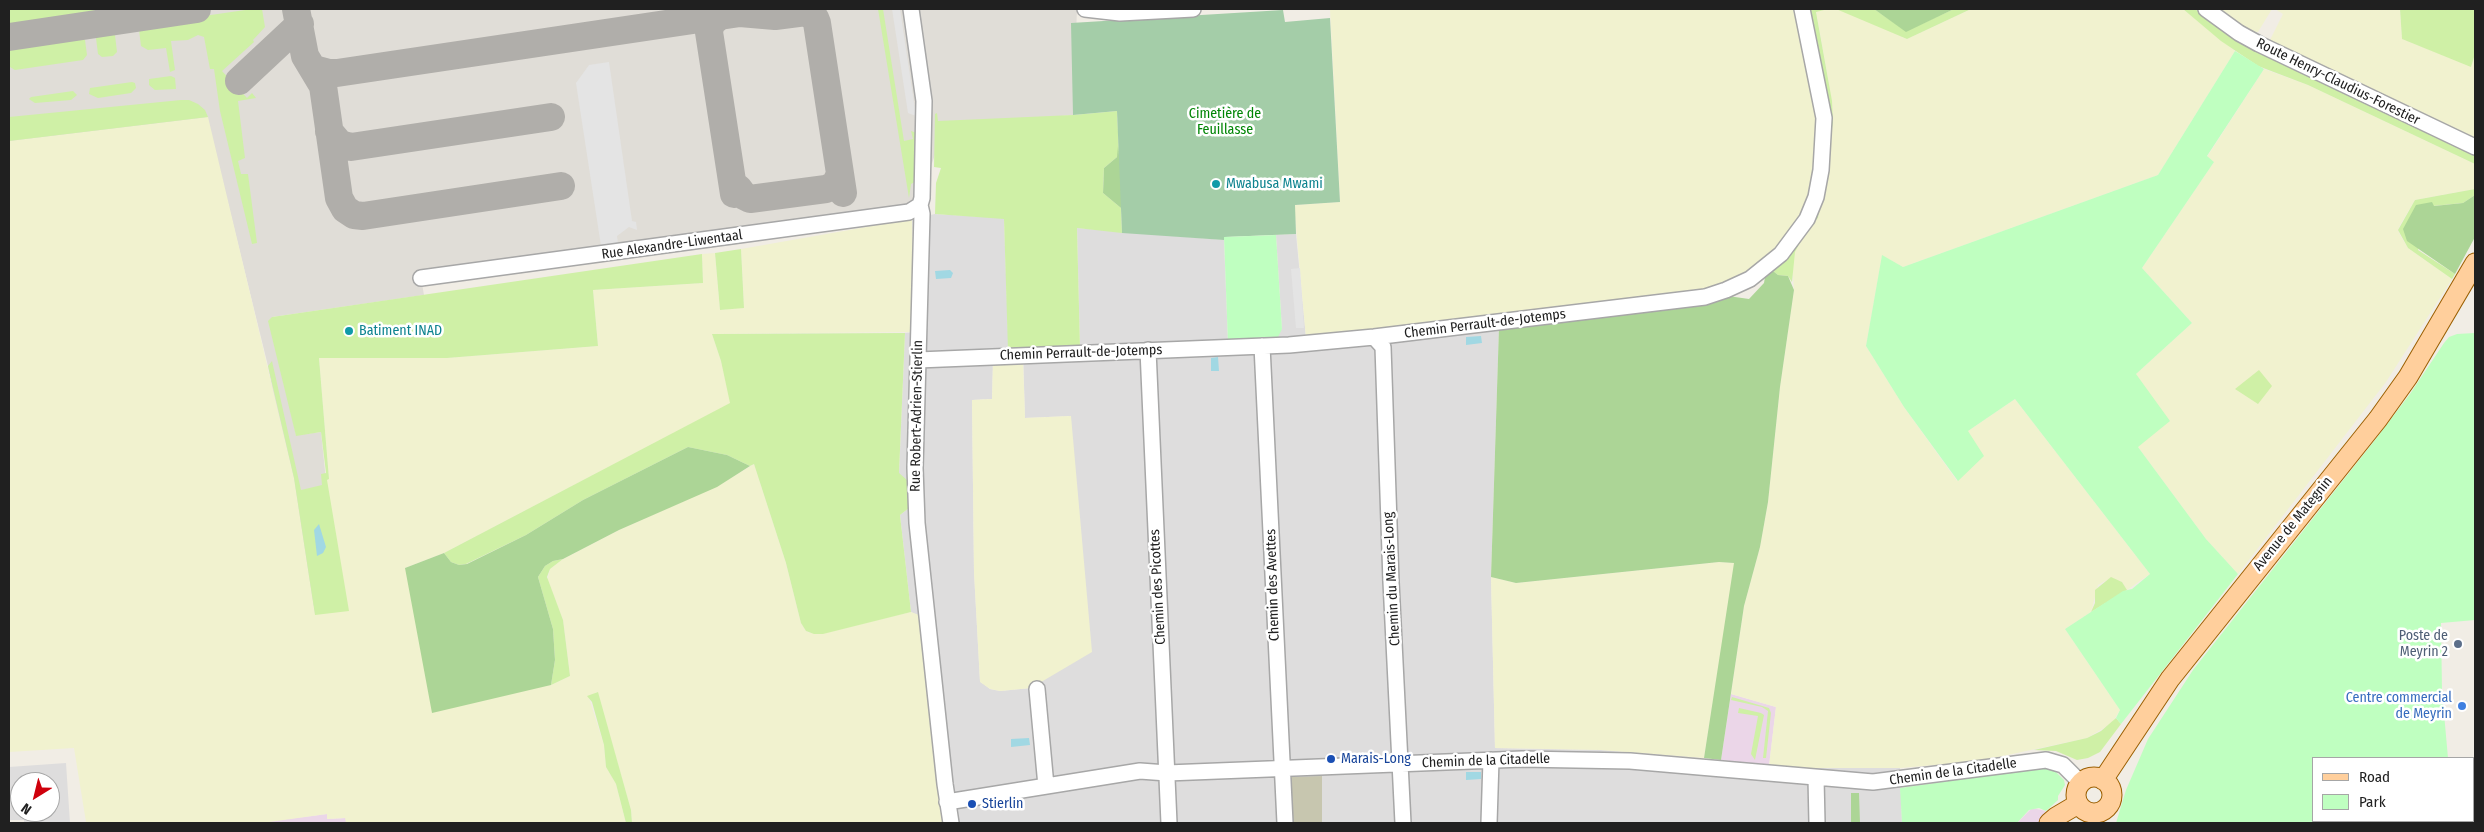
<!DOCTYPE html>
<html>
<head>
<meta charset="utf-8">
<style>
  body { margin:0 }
  #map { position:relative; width:2484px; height:832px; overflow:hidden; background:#f1ede5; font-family:"Fira Sans Condensed",sans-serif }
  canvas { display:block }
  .frame { position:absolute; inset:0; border:10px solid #202020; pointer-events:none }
  .legend { position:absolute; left:2312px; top:757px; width:162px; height:65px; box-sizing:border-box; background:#fff; border:1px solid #a6a6a6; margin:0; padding:6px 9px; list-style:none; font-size:15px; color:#202020 }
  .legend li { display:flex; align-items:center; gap:10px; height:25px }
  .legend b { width:25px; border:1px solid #a6a6a6 }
  .north { position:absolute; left:10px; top:772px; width:50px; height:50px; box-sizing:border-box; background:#fff; border:1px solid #a6a6a6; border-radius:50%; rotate:216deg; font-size:14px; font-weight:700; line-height:20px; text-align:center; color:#202020 }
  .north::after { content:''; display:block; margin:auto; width:18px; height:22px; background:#cf000c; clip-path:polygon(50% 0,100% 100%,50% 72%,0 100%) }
</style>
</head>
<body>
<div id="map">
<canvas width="2484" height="832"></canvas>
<div class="frame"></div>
<ul class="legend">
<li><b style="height:6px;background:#ffcf9c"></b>Road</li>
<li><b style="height:14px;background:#bfffc0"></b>Park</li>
</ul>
<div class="north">N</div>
</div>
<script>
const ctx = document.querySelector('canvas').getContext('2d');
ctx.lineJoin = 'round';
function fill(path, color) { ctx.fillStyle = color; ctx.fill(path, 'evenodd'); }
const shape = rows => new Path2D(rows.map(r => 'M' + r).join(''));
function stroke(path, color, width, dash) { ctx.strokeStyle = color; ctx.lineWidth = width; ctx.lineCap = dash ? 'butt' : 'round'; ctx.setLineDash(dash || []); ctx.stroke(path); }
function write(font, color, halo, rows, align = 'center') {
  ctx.font = font + ' "Fira Sans Condensed",sans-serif'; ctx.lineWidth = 5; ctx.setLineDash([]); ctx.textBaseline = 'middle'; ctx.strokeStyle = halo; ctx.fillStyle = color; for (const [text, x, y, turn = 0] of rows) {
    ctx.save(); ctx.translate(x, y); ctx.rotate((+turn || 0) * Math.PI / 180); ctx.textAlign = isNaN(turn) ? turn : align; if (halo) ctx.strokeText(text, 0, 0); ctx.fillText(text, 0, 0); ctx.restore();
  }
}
fill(shape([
  [935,214,1004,218,1009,361,993,362,992,399,972,400,974,572,980,681,990,689,1000,691,1031,688,1071,416,1025,418,1023,351,1080,348,1077,228,1224,240,1228,343,1282,329,1276,235,1296,234,1306,338,1499,327,1491,577,1495,748,1601,750,1799,768,1900,768,1902,823,944,823,919,616,911,612,900,515,909,508,899,474,905,333,915,332,912,219],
  [66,763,70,823,24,823,24,820,9,820,9,767],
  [20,782,50,782,50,812,20,812]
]), '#dedddd');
fill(shape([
  [1731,694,1776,707,1769,766,1721,760],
  [2032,808,2046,811,2038,823,2017,823],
  [327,814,327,819,346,818,346,823,255,823]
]), '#ebd6e8');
fill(shape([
  [2473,802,2475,802,2475,823,2388,823,2388,821,2473,821]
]), '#fffde0');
fill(shape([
  [9,9,1077,9,1073,115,945,126,916,209,421,278,424,295,272,317,296,435,321,432,326,480,315,615,268,366,207,118,9,143]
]), '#e0ddd7');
fill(shape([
  [1322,776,1322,823,1289,823,1287,782,1291,777]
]), '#c7c6af');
fill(shape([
  [1330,9,1793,9,1818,119,1813,196,1779,250,1733,282,1697,294,1306,338,1294,205,1340,202],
  [1828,9,1844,10,1907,39,1971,9,2183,9,2235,51,2158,175,1903,267,1882,256,1866,346,1904,407,1957,481,1968,431,2015,399,2150,574,2127,590,2122,582,2111,578,2098,585,2091,612,2065,629,2120,710,2112,723,2087,738,1984,760,1947,764,1900,768,1799,768,1769,766,1776,707,1731,694,1744,606,1760,547,1768,502,1780,387,1794,290,1792,261,1799,241,1808,227,1818,218,1833,123,1828,78,1816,11],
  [2215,9,2272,9,2258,32,2249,32],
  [2275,9,2400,9,2402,39,2471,66,2475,54,2475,140,2270,40,2283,14],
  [2264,69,2308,85,2475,164,2475,189,2415,200,2400,225,2398,230,2400,235,2408,248,2452,279,2386,382,2238,574,2206,539,2138,447,2136,374,2192,323,2142,268,2214,162,2207,157],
  [208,117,294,478,315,615,326,480,329,479,319,358,447,358,598,346,593,290,703,283,702,254,715,253,720,310,744,307,741,249,912,219,915,332,712,334,721,361,731,403,444,553,405,568,551,685,570,676,563,620,547,581,550,569,563,559,619,530,717,486,754,464,786,563,801,623,806,631,810,633,911,612,919,615,944,823,632,823,631,810,597,692,589,698,604,745,606,767,616,784,626,823,346,823,345,818,327,819,327,814,262,823,90,823,86,822,74,748,9,752,9,141],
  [1023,361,1025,418,1071,416,1092,652,1031,688,1000,691,990,689,980,682,974,572,972,400,992,399,993,362],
  [1719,562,1735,563,1704,758,1601,750,1495,748,1491,577,1516,583]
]), '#f1f2cf');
fill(shape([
  [9,9,115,9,116,11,9,27],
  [252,9,262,9,265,27,253,40,254,42,222,71,247,98,252,93,256,98,238,101,245,158,238,161,241,174,248,174,257,243,252,244,220,111,214,69,210,69,204,37,198,35,188,40,171,41,175,70,170,72,166,48,148,50,141,46,139,30,142,25],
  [878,9,883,9,904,141,913,139,911,131,917,133,917,181,911,184,909,198],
  [1807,9,1828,9,1816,12,1832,101,1833,123,1825,170],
  [1836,9,1874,9,1906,31,1954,9,1971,9,1907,39],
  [2183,9,2195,9,2224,30,2306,74,2475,155,2475,164,2308,85,2258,66,2221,41],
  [2400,9,2475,9,2475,54,2471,67,2402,39],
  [109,30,115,35,117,52,113,56,102,57,98,54,96,38,100,32],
  [80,35,85,40,87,55,83,60,15,70,10,67,9,49,11,46,60,38,62,41,62,38],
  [171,76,175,78,176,89,155,90,149,85,149,79],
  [132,82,135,83,136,88,131,93,98,98,89,94,90,88],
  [73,91,77,95,71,100,35,103,29,99,31,97],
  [181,100,189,100,198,104,205,110,208,117,9,141,9,117],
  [1117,111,1119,152,1117,157,1104,168,1103,193,1121,208,1122,233,1077,228,1080,348,1008,351,1004,219,935,214,936,183,941,168,934,167,935,114,937,113,938,121,1073,115],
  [2475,189,2475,195,2463,203,2433,206,2418,250,2455,274,2452,279,2408,248,2398,230,2415,200],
  [1821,199,1818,218,1808,227,1795,252,1792,282,1788,276,1778,275,1773,271],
  [741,249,744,308,720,310,715,253],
  [702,254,703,283,593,290,598,346,447,358,319,358,329,479,327,480,349,611,315,615,294,478,268,366,272,361,301,490,322,485,321,474,326,473,321,432,296,436,268,321,272,317],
  [905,333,899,473,907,480,909,508,900,515,911,612,823,634,814,634,806,631,801,623,786,563,754,464,750,466,727,455,688,447,583,500,526,535,466,564,459,565,451,562,444,553,730,403,721,361,712,334],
  [2259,370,2272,386,2258,404,2235,389],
  [563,559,550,569,547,577,563,620,570,676,551,685,555,660,553,629,538,577,545,566,553,561],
  [2111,577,2122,582,2127,590,2091,612,2095,603,2095,590],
  [598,692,631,810,632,823,626,823,616,784,606,767,604,745,592,702,587,696],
  [1732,697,1769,708,1771,713,1766,758,1763,758,1768,711,1762,707,1731,700],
  [1739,708,1761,713,1764,715,1755,760,1751,754,1758,716,1738,713],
  [2116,718,2121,724,2100,752,2088,758,2077,760,2056,751,2034,750,2087,738,2101,731]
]), '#cff0a6');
fill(shape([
  [1874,9,1954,9,1906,32],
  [1118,146,1122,182,1121,208,1103,193,1104,168,1117,157],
  [2475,195,2475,237,2455,274,2407,241,2403,229,2416,205,2432,202,2434,206,2463,203],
  [1773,271,1778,275,1788,276,1794,290,1780,387,1768,502,1760,547,1744,606,1721,760,1704,758,1734,563,1719,562,1516,583,1491,577,1499,327,1728,296,1749,299,1764,283,1765,277],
  [688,447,727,455,750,466,717,487,619,530,563,559,553,561,545,566,538,577,553,629,555,660,551,685,432,713,405,568,444,553,451,562,459,565,467,564,526,535,583,500],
  [1851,793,1859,793,1860,823,1851,823]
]), '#acd596');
fill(shape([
  [1283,10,1285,22,1330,18,1340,202,1295,205,1296,234,1225,237,1224,240,1122,233,1117,111,1073,115,1071,23]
]), '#a4cda8');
fill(shape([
  [2235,51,2264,69,2207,156,2214,162,2142,268,2192,323,2136,374,2170,421,2138,447,2206,539,2238,574,2121,724,2116,718,2120,710,2065,629,2123,591,2132,589,2150,574,2015,399,1968,431,1984,456,1958,481,1904,407,1866,346,1882,255,1903,267,2158,175],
  [1276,235,1282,329,1276,341,1228,343,1224,237],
  [2475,333,2475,620,2441,623,2442,691,2448,758,2313,758,2313,821,2382,821,2382,823,2116,823,2126,790,2148,739,2193,670,2375,440,2410,394,2444,343,2449,337,2457,334],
  [2045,767,2054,770,2064,780,2065,785,2058,796,2058,800,2046,811,2039,808,2029,810,2017,823,1902,823,1900,788]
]), '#bfffc0');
fill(shape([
  [892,9,900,9,916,116,908,113],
  [609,62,632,221,636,222,637,230,629,227,617,236,618,243,601,246,576,83,589,65],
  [1300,268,1304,328,1296,328,1291,269]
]), '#e4e4e4');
fill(shape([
  [950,270,953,273,951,278,936,279,935,271],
  [1481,336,1482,343,1466,345,1466,337],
  [1218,357,1219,371,1211,371,1211,358],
  [319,524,326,547,323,553,317,556,314,530],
  [1029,738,1030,745,1011,747,1011,739],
  [1466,772,1481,772,1481,779,1466,780]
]), '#a1d8e3');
stroke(shape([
  [296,9,305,56,323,86,339,198,345,209,354,215,363,216,561,186],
  [720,16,711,23,709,32,734,194],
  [9,37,197,9],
  [314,69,329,73,337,73,740,13,775,16,806,12,815,18,817,23,843,193],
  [239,81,300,24],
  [329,131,340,144,351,147,551,117],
  [738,188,744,196,750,199,826,189,835,185,840,174]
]), '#b0aeaa', 28);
const minor = shape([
  [911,9,924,101,922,198,920,205,922,214,915,468,917,523,945,784,951,823],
  [1085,9,1120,13,1193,9],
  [2206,9,2239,33,2259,44,2475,147],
  [421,278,909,212,920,205],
  [1374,337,1383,347,1391,582,1403,823],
  [1262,346,1285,823],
  [1148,350,1169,823],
  [918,360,1289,345,1374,337,1705,297,1726,290,1750,279,1781,254,1807,219,1816,197,1821,170,1824,118,1802,9],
  [1037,689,1046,786],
  [1816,778,1817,823],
  [947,802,1140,771,1167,773,1522,759,1630,761,1873,782,2046,760,2063,765,2081,783],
  [1489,823,1491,760]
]);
const major = shape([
  '2076 795a18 18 0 1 1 36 0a18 18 0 1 1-36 0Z',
  [2103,780,2170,679,2378,419,2408,377,2475,263],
  [2049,823,2056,817,2078,804]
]);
stroke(minor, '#a7a7a7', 18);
stroke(major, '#9b5f00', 21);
stroke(minor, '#fff', 15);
stroke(major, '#ffcf9c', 19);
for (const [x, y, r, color] of [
  [1216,184,5,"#0f9aa8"],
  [349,331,5,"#0f9aa8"],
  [2458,644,5,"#5c6f8a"],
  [2462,706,5,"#3f7fe0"],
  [1331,759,5,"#1a4fb4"],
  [972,804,5,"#1a4fb4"]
]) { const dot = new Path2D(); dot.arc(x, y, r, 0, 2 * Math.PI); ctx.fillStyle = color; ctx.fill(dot); stroke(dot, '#fff', 2); }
write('14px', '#202020', '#fff', [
  ["Route Henry-Claudius-Forestier",2338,82,26],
  ["Rue Alexandre-Liwentaal",672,245,-8],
  ["Chemin Perrault-de-Jotemps",1485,324,-7],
  ["Chemin Perrault-de-Jotemps",1081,353,-2],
  ["Rue Robert-Adrien-Stierlin",917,416,-89],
  ["Avenue de Mategnin",2293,524,-51],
  ["Chemin du Marais-Long",1392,579,-93],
  ["Chemin des Avettes",1273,585,-92],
  ["Chemin des Picottes",1158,587,-93],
  ["Chemin de la Citadelle",1486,761,-2],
  ["Chemin de la Citadelle",1953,772,-8]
]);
write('14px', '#018505', '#fff', [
  ["Cimetière de",1225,114],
  ["Feuillasse",1225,130]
]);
write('14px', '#0d838f', '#fff', [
  ["Mwabusa Mwami",1226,184],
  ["Batiment INAD",359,331]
], 'left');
write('14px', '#4e5e75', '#fff', [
  ["Poste de",2448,636],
  ["Meyrin 2",2448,652]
], 'right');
write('14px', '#366cbe', '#fff', [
  ["Centre commercial",2452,698],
  ["de Meyrin",2452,714]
], 'right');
write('14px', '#164399', '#fff', [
  ["Marais-Long",1341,759],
  ["Stierlin",982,804]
], 'left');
</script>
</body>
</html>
